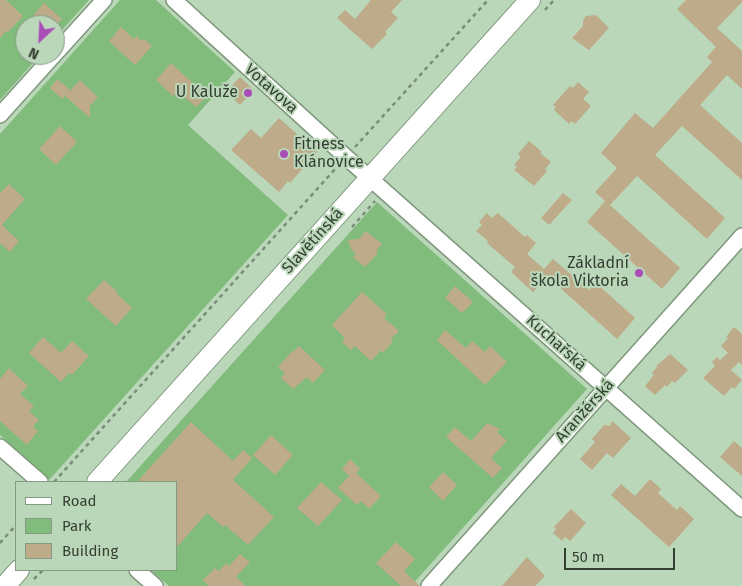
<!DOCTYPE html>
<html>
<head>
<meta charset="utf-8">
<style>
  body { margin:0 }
  #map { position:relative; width:742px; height:586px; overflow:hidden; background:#bbd7b9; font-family:"Fira Sans",sans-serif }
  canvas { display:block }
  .legend { position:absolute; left:15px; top:481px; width:162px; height:90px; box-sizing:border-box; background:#bbd7b9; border:1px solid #859a83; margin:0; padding:6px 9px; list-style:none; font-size:15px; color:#343f33 }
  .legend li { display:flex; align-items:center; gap:10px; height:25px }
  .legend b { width:25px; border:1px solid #859a83 }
  .north { position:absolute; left:15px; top:15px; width:50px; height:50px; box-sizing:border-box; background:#bbd7b9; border:1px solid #859a83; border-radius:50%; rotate:205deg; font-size:14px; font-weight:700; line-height:20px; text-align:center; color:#343f33 }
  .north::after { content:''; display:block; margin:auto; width:18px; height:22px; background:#ab4db7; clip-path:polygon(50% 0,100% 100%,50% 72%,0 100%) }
  .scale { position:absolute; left:564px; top:548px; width:111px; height:22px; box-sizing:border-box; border:2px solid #343f33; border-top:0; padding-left:6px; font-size:15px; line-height:18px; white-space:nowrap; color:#343f33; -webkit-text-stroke:4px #bbd7b9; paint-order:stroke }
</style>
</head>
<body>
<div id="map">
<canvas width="742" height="586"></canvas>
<ul class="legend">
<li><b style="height:6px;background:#fff"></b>Road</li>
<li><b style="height:14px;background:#81bc7d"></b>Park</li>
<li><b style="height:14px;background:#bdab8a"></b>Building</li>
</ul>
<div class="north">N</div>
<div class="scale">50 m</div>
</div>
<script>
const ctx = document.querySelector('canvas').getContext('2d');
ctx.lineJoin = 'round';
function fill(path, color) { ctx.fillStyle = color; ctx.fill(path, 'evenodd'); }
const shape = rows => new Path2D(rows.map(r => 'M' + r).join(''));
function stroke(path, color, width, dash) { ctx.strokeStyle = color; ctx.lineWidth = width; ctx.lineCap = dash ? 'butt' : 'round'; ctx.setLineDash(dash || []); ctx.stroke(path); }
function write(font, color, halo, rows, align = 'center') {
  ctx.font = font + ' "Fira Sans",sans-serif'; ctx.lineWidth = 4; ctx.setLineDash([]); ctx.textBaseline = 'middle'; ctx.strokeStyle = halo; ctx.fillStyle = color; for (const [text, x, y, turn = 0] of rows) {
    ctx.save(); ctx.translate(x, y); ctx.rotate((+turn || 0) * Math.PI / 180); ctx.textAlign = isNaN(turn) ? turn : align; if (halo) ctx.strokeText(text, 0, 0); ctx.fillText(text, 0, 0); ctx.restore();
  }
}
fill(shape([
  [0,0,89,0,55,38,55,25,25,25,25,55,40,55,0,100],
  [120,0,156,0,235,72,188,125,288,215,49,480,0,435,0,134],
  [377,202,587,389,411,586,169,586,151,570,176,570,176,482,126,482]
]), '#81bc7d');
fill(shape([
  [0,0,6,0,23,16,8,32,6,31,0,38],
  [371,0,402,0,391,12,398,18,385,32,387,34,372,49,337,18,345,10,355,19],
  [686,0,742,0,742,2,717,28,742,51,742,89,727,75,700,105,742,143,742,180,682,126,655,155,725,218,707,239,637,176,610,205,680,268,662,289,587,222,605,201,595,192,617,168,601,153,635,113,653,128,712,62,707,57,716,47,677,9],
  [44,3,62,19,56,25,44,25,33,16],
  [596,15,609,28,589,50,572,38,583,26,583,20,586,16],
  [121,27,134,39,137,36,141,41,144,39,152,46,135,65,109,41],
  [171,63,207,96,196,107,178,91,173,96,156,80],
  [240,77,254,90,240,105,226,92],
  [57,79,70,90,62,99,50,88],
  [80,80,98,97,90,106,90,118,65,96],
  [578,82,589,92,583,99,591,106,575,124,571,121,569,124,554,110,556,107,553,105,570,86,573,88],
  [279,118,317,152,290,183,288,181,279,192,231,150,251,129,261,138],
  [60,126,77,142,56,165,39,149],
  [529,141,542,152,540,153,551,162,545,169,547,171,534,186,514,170,517,167,514,165,521,157,518,154],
  [9,184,25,199,2,225,19,241,10,252,0,243,0,193],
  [563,193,572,200,549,225,541,218],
  [487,213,492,218,498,213,525,237,527,235,536,243,527,254,544,269,553,259,589,290,596,283,635,318,617,339,547,276,533,292,511,272,515,267,487,243,488,241,476,231,482,225,479,222],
  [366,231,382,244,376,251,378,253,365,267,353,257,356,254,351,249,348,240,359,239],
  [104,280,118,292,116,293,132,308,116,326,86,299],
  [455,286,473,302,462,313,445,298],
  [362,292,387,314,384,318,399,331,391,339,393,341,383,353,381,350,371,361,355,346,351,350,342,342,345,338,332,325],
  [734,327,742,334,742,365,739,362,731,370,742,380,734,389,732,387,724,396,703,378,715,366,712,362,717,357,720,360,728,353,721,346,728,338,726,337],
  [445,330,466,348,472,341,485,352,490,346,507,362,485,385,437,340],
  [43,337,61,353,72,341,89,356,72,375,69,373,61,382,29,353],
  [299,346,325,370,313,383,307,377,293,389,281,378,285,373,278,367,292,351,293,352],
  [670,354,688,370,675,383,672,381,667,387,665,385,655,395,645,386,654,375,652,373,657,367,656,366],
  [9,368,28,386,20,394,34,406,29,411,39,420,33,427,38,431,27,445,0,421,0,379],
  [612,421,631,438,613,458,607,453,592,470,580,459,595,442,592,439,604,425,610,426],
  [191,422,233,461,243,450,252,458,233,480,274,517,248,545,225,525,223,527,207,513,176,548,176,482,137,482],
  [487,423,500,429,497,432,507,441,491,458,502,468,493,478,446,437,455,427,471,441],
  [271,435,293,455,275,475,253,455],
  [734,441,742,448,742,476,720,457],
  [350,459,360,469,356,473,381,496,369,509,361,501,357,505,338,488,349,476,342,469],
  [443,472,457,485,443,501,429,487],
  [650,479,661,489,658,493,677,510,680,506,694,519,669,547,611,495,621,484,635,496],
  [321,482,342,500,318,526,297,508],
  [571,509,586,523,570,541,565,537,562,541,553,533,556,529,554,527],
  [396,542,415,559,404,571,420,586,401,586,376,563],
  [240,554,250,562,236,577,246,586,209,586,203,580,215,568,219,571,226,563,229,566],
  [527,557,545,576,535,586,502,586]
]), '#bdab8a');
const street = shape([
  [174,0,346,157,742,509],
  [55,54,104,0],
  [0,115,54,55],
  [0,447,40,482],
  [137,570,155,586],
  [429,586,742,236]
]);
const secondary = shape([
  [97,482,530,0],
  [5,586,19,570]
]);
stroke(street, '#7e987c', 18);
stroke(secondary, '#7e987c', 22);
stroke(shape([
  [545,10,554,0],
  [355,147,488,0],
  [352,227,375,201],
  [54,482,336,168],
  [0,543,16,525],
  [34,579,43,570]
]), '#798c77', 2.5, [4, 4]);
stroke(street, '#fff', 15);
stroke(secondary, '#fff', 20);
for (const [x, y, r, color] of [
  [248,93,5,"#ab4db7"],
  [284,154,5,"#ab4db7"],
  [639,273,5,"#ab4db7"]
]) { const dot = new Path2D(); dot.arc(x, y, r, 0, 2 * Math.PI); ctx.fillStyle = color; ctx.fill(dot); stroke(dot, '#bbd7b9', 2); }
write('16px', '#343f33', '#bbd7b9', [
  ["Votavova",271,89,42],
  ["Slavětínská",313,241,-48],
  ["Kuchařská",556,343,42],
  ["Aranžérská",585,411,-48]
]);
write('16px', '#343f33', '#bbd7b9', [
  ["U Kaluže",238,93],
  ["Fitness",294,145,"left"],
  ["Klánovice",294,163,"left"],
  ["Základní",629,264],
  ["škola Viktoria",629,282]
], 'right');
</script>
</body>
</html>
